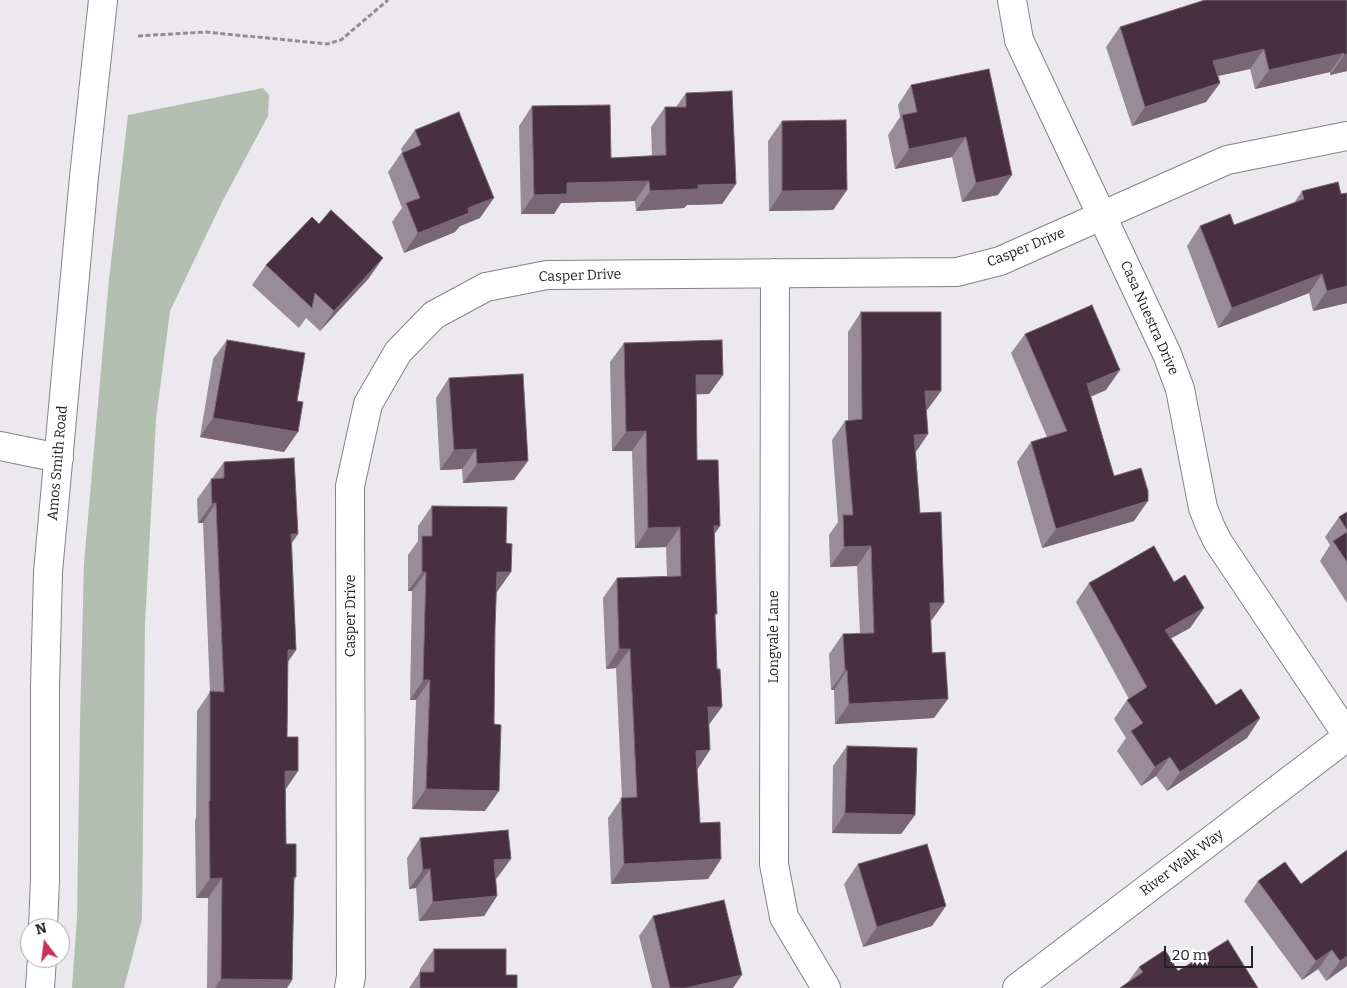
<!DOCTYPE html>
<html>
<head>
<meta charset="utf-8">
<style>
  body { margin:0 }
  #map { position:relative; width:1347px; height:988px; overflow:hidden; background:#ebe8ee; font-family:Bitter,serif }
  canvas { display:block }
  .north { position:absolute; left:20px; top:918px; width:50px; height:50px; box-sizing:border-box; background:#fff; border:1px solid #a7a7a7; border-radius:50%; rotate:345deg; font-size:14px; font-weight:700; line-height:20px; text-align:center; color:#232224 }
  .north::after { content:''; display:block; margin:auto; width:18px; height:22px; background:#c43558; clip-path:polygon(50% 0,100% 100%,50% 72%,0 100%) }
  .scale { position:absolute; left:1164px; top:946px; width:89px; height:22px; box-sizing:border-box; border:2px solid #232224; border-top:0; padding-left:6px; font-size:15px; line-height:18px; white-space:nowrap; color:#232224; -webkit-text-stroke:4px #fff; paint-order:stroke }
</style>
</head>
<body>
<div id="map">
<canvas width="1347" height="988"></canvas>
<div class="north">N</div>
<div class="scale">20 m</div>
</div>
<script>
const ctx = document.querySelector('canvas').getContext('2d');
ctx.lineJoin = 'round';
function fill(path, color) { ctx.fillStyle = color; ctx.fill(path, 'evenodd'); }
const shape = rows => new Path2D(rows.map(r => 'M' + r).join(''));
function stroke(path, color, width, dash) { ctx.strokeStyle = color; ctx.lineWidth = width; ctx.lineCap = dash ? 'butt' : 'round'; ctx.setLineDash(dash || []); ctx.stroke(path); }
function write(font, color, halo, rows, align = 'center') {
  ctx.font = font + ' Bitter,serif'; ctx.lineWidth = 5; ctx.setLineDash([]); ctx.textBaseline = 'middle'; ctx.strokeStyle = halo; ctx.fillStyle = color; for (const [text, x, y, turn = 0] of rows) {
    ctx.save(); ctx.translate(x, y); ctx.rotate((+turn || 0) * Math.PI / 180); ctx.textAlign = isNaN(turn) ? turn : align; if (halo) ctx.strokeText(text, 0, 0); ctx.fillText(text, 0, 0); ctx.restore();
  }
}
fill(shape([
  [263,88,269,95,268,116,222,202,170,311,156,419,145,625,142,919,124,988,72,988,77,917,80,722,84,563,109,279,128,115]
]), '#b2beaf');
const minor = shape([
  [1012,0,1019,40,1167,354,1180,389,1203,508,1211,528,1218,542,1347,735],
  [775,273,774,864,784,917,826,988],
  [0,446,59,458],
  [349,988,351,976,350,486,368,404,398,352,434,315,486,287,547,275,957,272,1000,261,1227,160,1347,136],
  [1017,988,1347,737]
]);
const tertiary = shape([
  [43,928,45,879,45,687,48,572,84,177,103,0],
  [40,988,42,958]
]);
stroke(minor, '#858287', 30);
stroke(tertiary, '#858287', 30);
stroke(shape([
  [138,36,206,32,327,44,341,40,388,0]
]), '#918f93', 3, [5, 2.5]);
stroke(minor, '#fff', 28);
stroke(tertiary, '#fff', 28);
fill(shape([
  [1347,0,1347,71,1330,75,1330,72,1255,89,1250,69,1218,76,1220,83,1206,102,1132,126,1106,47,1120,27],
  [989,69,998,195,962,202,952,157,895,169,888,135,900,117,898,105,911,85],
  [686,93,736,184,722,204,687,205,684,208,636,211,635,201,561,203,554,214,521,214,519,126,532,106,611,158,652,156,651,127,665,107,676,107],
  [782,121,847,190,833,210,769,211,768,141],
  [415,130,480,218,460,226,455,232,404,253,392,222,402,208,388,172,402,152,401,149],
  [1302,191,1341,194,1347,193,1347,303,1313,311,1309,293,1218,328,1187,246,1200,226,1234,225,1294,203],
  [319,224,369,278,320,331,306,318,299,328,252,285,266,265],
  [861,312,941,391,927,410,926,410,928,434,916,452,920,513,944,603,931,621,934,718,835,724,834,690,831,690,829,654,843,634,860,634,857,566,830,567,829,535,838,522,832,440,845,421,848,421,848,332],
  [1025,334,1106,390,1091,396,1114,476,1134,521,1042,548,1017,462,1031,442,1047,437,1011,353],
  [227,340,284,452,200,437,213,359],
  [624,343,723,375,709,394,696,394,697,460,720,526,715,533,715,617,709,725,697,769,700,823,721,859,708,879,611,884,608,818,622,798,616,668,606,669,603,598,617,578,667,576,666,547,635,548,632,451,612,451,610,362],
  [449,378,514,480,463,483,462,469,440,470,436,398],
  [224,462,292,543,296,650,288,662,287,737,298,771,286,789,286,844,296,877,294,881,292,980,287,988,207,988,208,898,196,898,195,820,196,818,197,711,210,692,203,523,198,523,197,499],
  [432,506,497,592,496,592,485,811,412,809,416,700,410,700,412,591,408,591,408,555,418,541,418,526],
  [1347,512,1347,603,1320,561,1330,545,1325,537,1339,517],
  [1174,582,1204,608,1190,628,1171,638,1216,705,1260,718,1247,738,1167,791,1156,776,1141,786,1117,751,1126,738,1114,719,1127,700,1129,699,1076,602,1089,583],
  [847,746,915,815,901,834,832,833,833,766],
  [420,838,497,878,496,879,497,896,484,916,419,921,416,888,409,889,407,858],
  [1285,862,1347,966,1326,981,1318,969,1302,980,1244,901,1258,881],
  [858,864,932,926,863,947,844,884],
  [653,916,733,988,652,988,639,936],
  [434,949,506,975,517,988,409,988,420,972,420,969],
  [1139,967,1178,971,1128,982]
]), '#9a8c96');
fill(shape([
  [1264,49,1250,69,1199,80,1213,61],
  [1344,53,1330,72,1255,89,1269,70],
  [1347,54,1347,71,1330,75,1344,55],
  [1220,83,1206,102,1132,126,1145,107],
  [966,137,952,157,895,169,909,149],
  [1012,175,998,195,962,202,976,183],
  [649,181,635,201,561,203,554,214,521,214,534,195,567,183],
  [736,184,722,204,687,205,684,208,636,211,650,191,698,185],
  [847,190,833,210,769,211,782,191],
  [494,198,480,218,460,226,455,232,404,253,418,233,468,208],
  [383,258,369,278,320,331,334,311],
  [1322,274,1309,293,1218,328,1232,308],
  [1347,286,1347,303,1313,311,1327,291],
  [1120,370,1106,390,1074,404,1087,384],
  [696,375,723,375,709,394,682,395],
  [925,391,941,391,927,410,911,410],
  [213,418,298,432,284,452,200,437],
  [646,431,632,451,612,451,626,432],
  [928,434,914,454,914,435],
  [476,449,462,469,440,470,454,450],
  [528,461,514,480,463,483,477,464],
  [1148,501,1134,521,1042,548,1056,529],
  [216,503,203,523,198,523,212,504],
  [714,526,720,526,706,546],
  [680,527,666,547,635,548,648,528],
  [291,534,298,534,285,553],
  [871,546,857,566,830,567,844,547],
  [422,572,426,572,412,591,408,591],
  [497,572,511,572,497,592,483,591],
  [930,603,944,603,930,622],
  [1204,608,1190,628,1152,649,1165,630],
  [619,649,630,649,616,668,606,669],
  [288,650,296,650,282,670],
  [845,670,847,670,834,690,831,690],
  [423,680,430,680,416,700,410,700],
  [948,699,934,718,835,724,849,704],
  [708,707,722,707,708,726],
  [1260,718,1247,738,1167,791,1180,772],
  [710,750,697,770,696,751],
  [1170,757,1156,776,1141,786,1155,767],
  [285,771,298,771,284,791],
  [426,789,499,791,485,811,412,809],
  [845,813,915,815,901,834,832,833],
  [511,859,497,878,480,880,494,860],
  [721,859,708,879,611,884,624,864],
  [430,869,416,888,409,889,423,870],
  [222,878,208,898,196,898,210,879],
  [497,896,484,916,419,921,433,902],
  [946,906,932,926,863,947,877,927],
  [1332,950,1318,969,1302,980,1316,961],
  [1347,956,1347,966,1326,981,1340,961],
  [742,975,733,988,686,988],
  [221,979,292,980,287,988,215,988]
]), '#796774');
const building = shape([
  [1205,0,1347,0,1347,54,1344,55,1344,53,1269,70,1264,49,1213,61,1220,83,1145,107,1120,27,1205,0],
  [989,69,1012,175,976,183,966,137,909,149,902,115,917,112,911,85,989,69],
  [732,91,736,184,698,185,698,189,650,191,649,181,567,183,567,194,534,195,532,106,610,105,611,158,666,155,665,107,686,107,686,93,732,91],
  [459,112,494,198,468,208,469,213,418,233,406,203,420,198,402,153,421,145,415,130,459,112],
  [846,120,847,190,782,191,782,121,846,120],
  [1338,182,1341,194,1347,193,1347,286,1327,291,1322,274,1232,308,1200,226,1230,214,1234,225,1304,199,1302,191,1338,182],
  [331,210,383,258,334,311,315,293,312,308,266,265,312,217,319,224,331,210],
  [1092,305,1120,370,1087,384,1114,476,1141,468,1148,491,1148,501,1056,529,1031,442,1067,431,1025,334,1092,305],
  [861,312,941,312,941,391,925,391,928,434,914,435,920,513,941,512,944,603,930,603,932,653,945,652,948,699,849,704,847,670,845,670,843,634,874,633,871,546,844,547,843,515,853,515,845,421,862,419,861,312],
  [227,340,305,353,297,401,303,402,298,432,213,418,227,340],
  [722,340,723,375,696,375,697,460,718,460,720,526,714,526,717,614,715,614,717,669,720,669,722,707,708,707,710,750,696,751,700,823,720,822,721,859,624,864,621,798,637,797,630,649,619,649,617,578,681,576,680,527,648,528,646,431,626,432,624,343,722,340],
  [523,374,528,461,477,464,476,449,454,450,449,378,523,374],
  [294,458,298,534,291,534,296,650,288,650,287,737,298,737,298,771,285,771,286,844,296,844,296,877,294,877,292,980,221,979,222,878,210,879,209,801,210,801,210,691,224,692,216,503,212,504,211,479,224,478,224,462,294,458],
  [432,506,507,507,506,543,512,544,511,572,497,572,495,628,494,724,501,725,499,791,426,789,430,680,423,680,426,572,422,572,422,536,432,536,432,506],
  [1347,512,1347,530,1339,517,1347,512],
  [1347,532,1347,562,1333,541,1347,532],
  [1154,546,1174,582,1185,575,1204,608,1165,630,1216,705,1241,689,1260,718,1180,772,1170,757,1155,767,1131,731,1143,723,1127,700,1147,687,1089,583,1154,546],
  [847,746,917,748,915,815,845,813,847,746],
  [508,830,511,859,494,860,497,896,433,902,430,869,423,870,420,838,508,830],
  [927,844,946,906,877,927,858,864,927,844],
  [1347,850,1347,956,1340,961,1332,950,1316,961,1258,881,1285,862,1301,884,1347,850],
  [724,900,742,975,686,988,670,988,653,916,724,900],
  [1228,940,1258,988,1120,988,1143,972,1139,967,1165,950,1178,971,1228,940],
  [434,949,506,949,506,975,517,975,517,988,420,988,420,972,434,972,434,949]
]);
fill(building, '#48303f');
stroke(building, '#796774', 1);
write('14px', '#232224', '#fff', [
  ["Casper Drive",1026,248,-22],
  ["Casper Drive",580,276,-2],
  ["Casa Nuestra Drive",1149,318,66],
  ["Amos Smith Road",58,463,-85],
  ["Casper Drive",351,616,-90],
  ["Longvale Lane",774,637,-90],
  ["River Walk Way",1182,863,-37]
]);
</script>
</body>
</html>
